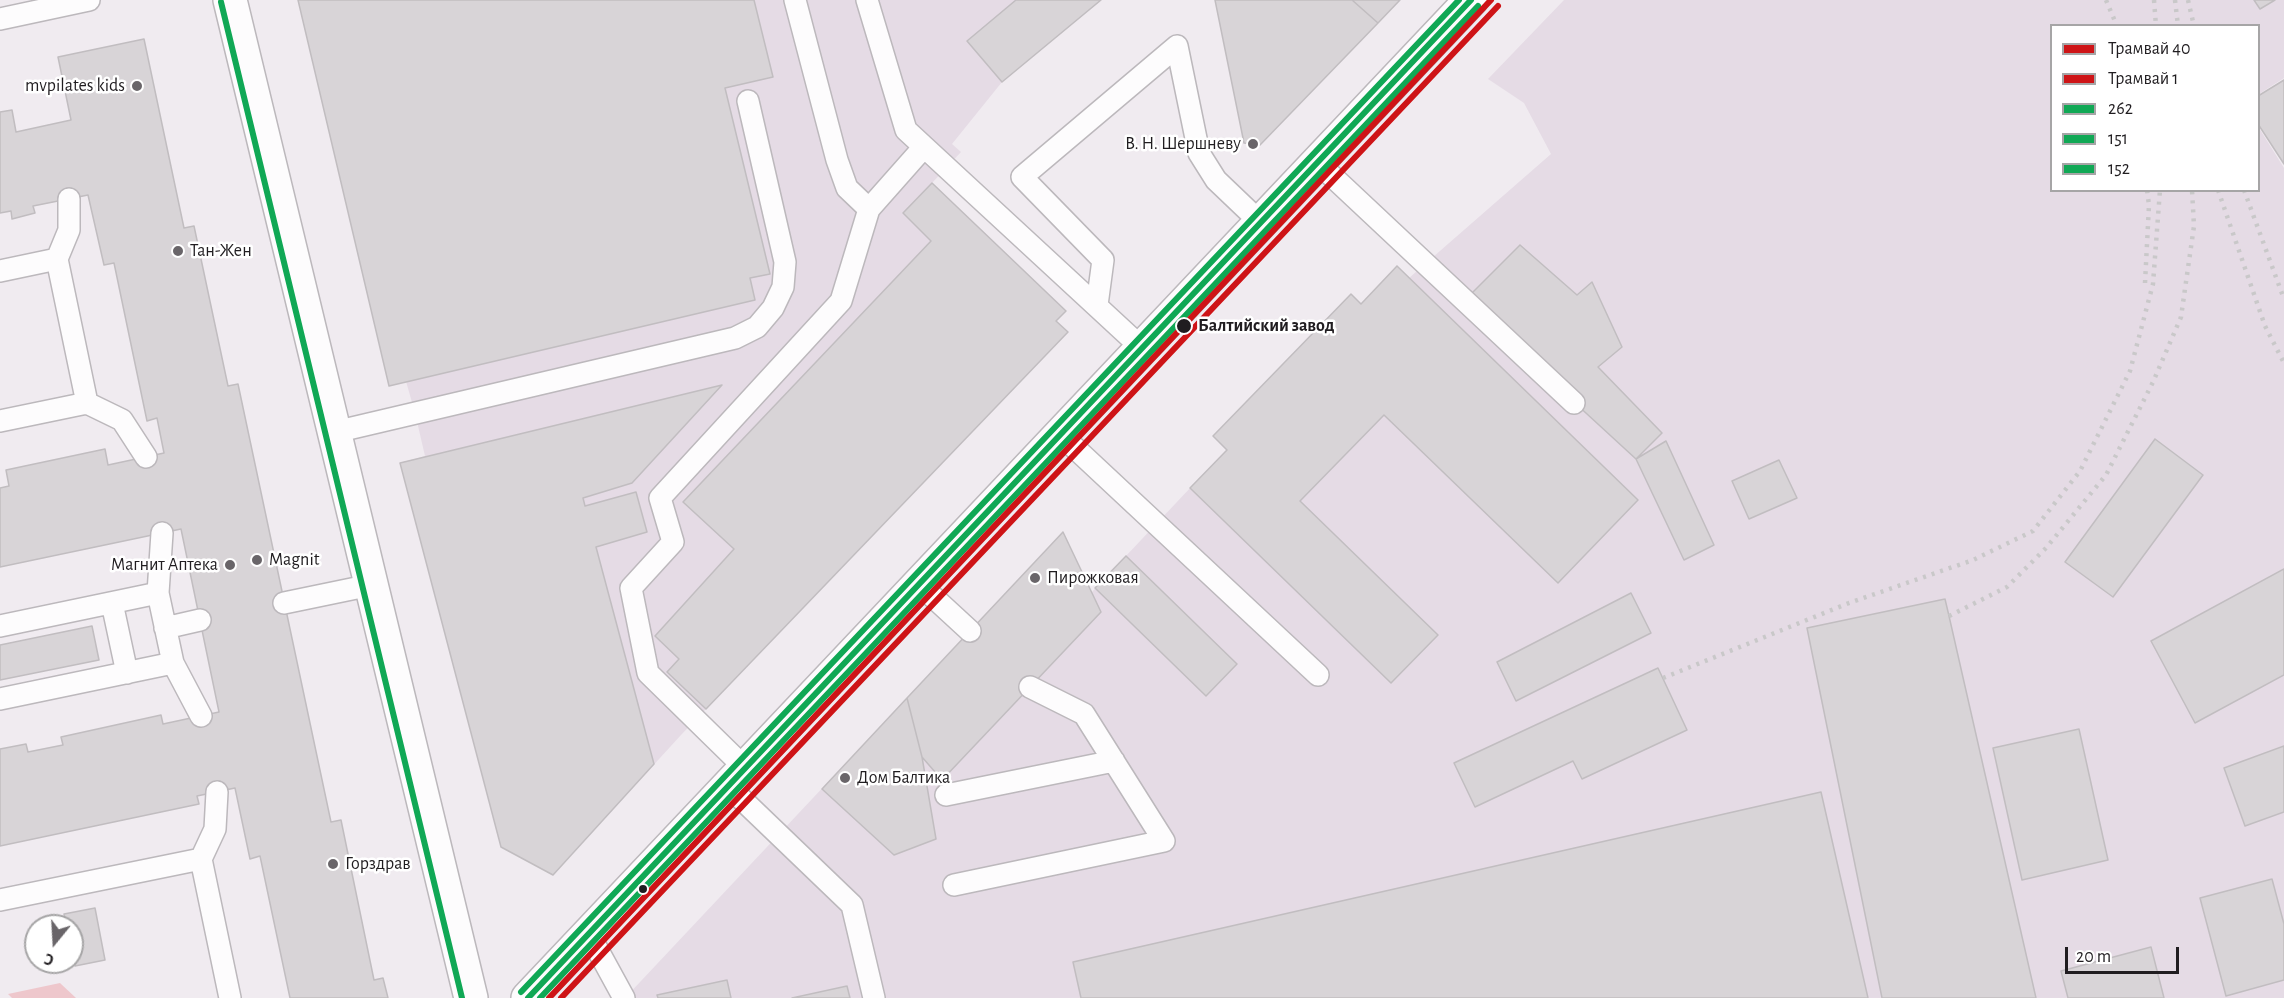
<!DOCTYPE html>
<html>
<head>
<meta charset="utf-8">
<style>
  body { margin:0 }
  #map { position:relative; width:2284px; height:998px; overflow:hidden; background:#f0ebf0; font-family:"Alegreya Sans",sans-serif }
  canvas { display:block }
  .legend { position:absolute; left:2050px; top:24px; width:210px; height:168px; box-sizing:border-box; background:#fff; border:2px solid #a6a5a6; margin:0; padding:8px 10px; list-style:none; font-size:18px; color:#201d20 }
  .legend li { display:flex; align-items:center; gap:12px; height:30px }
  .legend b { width:30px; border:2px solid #a6a5a6 }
  .north { position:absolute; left:24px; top:914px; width:60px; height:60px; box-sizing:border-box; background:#fff; border:2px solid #a6a5a6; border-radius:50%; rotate:198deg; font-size:16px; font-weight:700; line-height:24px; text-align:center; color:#201d20 }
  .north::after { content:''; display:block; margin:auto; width:21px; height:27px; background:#696569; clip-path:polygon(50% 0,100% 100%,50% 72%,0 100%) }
  .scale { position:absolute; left:2065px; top:947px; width:114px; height:27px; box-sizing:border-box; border:3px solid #201d20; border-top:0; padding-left:8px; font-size:18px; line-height:21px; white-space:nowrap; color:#201d20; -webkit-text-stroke:4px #fff; paint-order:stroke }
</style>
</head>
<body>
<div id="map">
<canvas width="2284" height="998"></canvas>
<ul class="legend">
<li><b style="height:8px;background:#ce1417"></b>Трамвай 40</li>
<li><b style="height:8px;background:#ce1417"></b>Трамвай 1</li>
<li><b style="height:8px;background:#10a855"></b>262</li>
<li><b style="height:8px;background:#10a855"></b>151</li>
<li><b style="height:8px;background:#10a855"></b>152</li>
</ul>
<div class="north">С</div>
<div class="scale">20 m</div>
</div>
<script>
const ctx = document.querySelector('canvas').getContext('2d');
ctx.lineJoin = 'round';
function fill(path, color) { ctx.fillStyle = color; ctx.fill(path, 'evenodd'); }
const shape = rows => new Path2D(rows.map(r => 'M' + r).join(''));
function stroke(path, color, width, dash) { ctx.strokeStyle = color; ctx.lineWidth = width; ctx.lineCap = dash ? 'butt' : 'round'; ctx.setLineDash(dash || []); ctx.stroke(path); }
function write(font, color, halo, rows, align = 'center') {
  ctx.font = font + ' "Alegreya Sans",sans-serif'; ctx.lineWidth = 5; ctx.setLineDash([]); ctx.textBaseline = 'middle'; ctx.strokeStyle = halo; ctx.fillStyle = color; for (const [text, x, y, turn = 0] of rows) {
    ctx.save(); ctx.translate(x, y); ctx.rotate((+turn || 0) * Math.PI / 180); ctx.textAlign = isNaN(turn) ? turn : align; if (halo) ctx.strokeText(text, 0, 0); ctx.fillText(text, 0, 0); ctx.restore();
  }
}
fill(shape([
  [298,0,1101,0,1002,82,952,144,961,152,932,183,1066,311,1056,321,1068,332,681,735,553,875,501,847,400,463,425,456,415,413],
  [1564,0,2284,0,2284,78,2259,94,2258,26,2052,26,2052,190,2258,190,2259,128,2284,168,2284,998,625,998,1063,532,1091,593,1226,450,1213,436,1351,294,1361,304,1397,266,1409,278,1551,154,1524,103,1488,79]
]), '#e5dbe5');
fill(shape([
  [60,983,76,998,12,998,8,994]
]), '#eec7cc');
const building = shape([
  [298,0,754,0,773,77,725,88,770,274,750,278,755,300,389,386,298,0],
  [1016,0,1101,0,1002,82,967,41,1016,0],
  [1215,0,1352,0,1378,23,1260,145,1244,143,1215,0],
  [1352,0,1400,0,1378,23,1352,0],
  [2254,0,2275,0,2260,9,2254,0],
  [144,39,184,228,194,226,228,386,238,384,331,822,341,820,374,980,383,978,388,998,290,998,260,856,250,859,235,788,197,796,199,804,0,846,0,749,26,744,28,752,63,745,61,737,161,715,163,724,219,712,181,529,0,567,0,488,9,486,6,470,105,449,108,465,164,453,157,418,147,421,114,263,104,265,88,195,33,206,35,213,12,219,11,211,0,213,0,112,12,110,16,132,71,120,58,57,144,39],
  [2284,80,2284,164,2258,124,2258,96,2284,80],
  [932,183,1066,311,1056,321,1068,332,706,709,667,672,679,659,655,636,734,549,683,502,931,241,903,213,932,183],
  [1520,245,1577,295,1592,282,1622,347,1598,367,1662,433,1636,459,1464,301,1520,245],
  [1397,266,1638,500,1558,583,1384,415,1300,501,1438,635,1391,683,1190,488,1227,450,1213,436,1351,294,1361,304,1397,266],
  [722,385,632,483,583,498,585,506,636,492,647,532,596,547,654,764,553,875,501,847,400,463,722,385],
  [2155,439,2203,475,2113,597,2065,562,2155,439],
  [1666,441,1714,545,1684,560,1636,459,1666,441],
  [1779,460,1797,498,1749,519,1732,481,1779,460],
  [1063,532,1101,612,942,780,922,757,907,698,1063,532],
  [1126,556,1237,664,1206,696,1095,588,1126,556],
  [2284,569,2284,675,2195,723,2151,641,2284,569],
  [1631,593,1651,633,1516,701,1497,662,1631,593],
  [1945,599,1949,616,2036,998,1882,998,1807,628,1945,599],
  [92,626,99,660,0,680,0,645,92,626],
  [1658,668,1687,730,1582,779,1573,761,1475,807,1454,763,1658,668],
  [907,698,922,757,936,839,894,855,822,789,907,698],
  [2079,729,2108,860,2022,880,1993,748,2079,729],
  [2284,746,2284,812,2245,826,2224,768,2284,746],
  [1821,792,1868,998,1081,998,1073,962,1821,792],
  [2272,879,2284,924,2284,980,2226,996,2200,898,2272,879],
  [95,908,105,960,75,966,72,926,67,926,64,914,95,908],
  [2151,947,2164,998,2068,998,2061,971,2151,947],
  [727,980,731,998,658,998,657,995,727,980],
  [847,986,850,998,792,998,847,986]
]);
fill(building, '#d8d4d7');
stroke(building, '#c1bdc0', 1.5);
const lane = shape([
  [795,0,837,160,847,188,869,209],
  [867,0,906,130,1143,349],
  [0,19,89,0],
  [1317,162,1574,403],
  [57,259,69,230,69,199],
  [0,271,57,259,87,403,0,421],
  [1097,305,1103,260,1022,177,1177,46,1199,153,1216,180,1260,222],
  [87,403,122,420,146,457],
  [335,432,735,338,757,327,773,308,783,287,785,262,748,101],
  [1061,435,1318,675],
  [919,584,970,631],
  [158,593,162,533],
  [112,603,127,673],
  [284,603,371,585],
  [0,626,158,593,173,663,0,699],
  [165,628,200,620],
  [173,663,201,716],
  [745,768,648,673,631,588,673,542,660,498,841,301,869,209,923,148],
  [728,786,852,905,874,998],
  [946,795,1114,761],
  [201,859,215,829,217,792],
  [954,885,1164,841,1084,714,1030,687],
  [0,900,201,859,230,998],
  [589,934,624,998]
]);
const street = shape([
  [230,0,471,998],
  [528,998,1471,0]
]);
stroke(lane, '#bcb8bc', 24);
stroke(street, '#bcb8bc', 36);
stroke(lane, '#fdfcfd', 21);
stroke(street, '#fdfcfd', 33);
stroke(shape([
  [2106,0,2117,26],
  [2154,0,2156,26],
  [2175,0,2178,26],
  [2188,0,2194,26],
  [2218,190,2265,326,2284,363],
  [2244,190,2284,299],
  [2145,283,2149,205,2147,190],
  [1949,616,2007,587,2046,548,2106,475,2153,382,2181,317,2194,226,2192,190],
  [1663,678,1849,603,1973,560,2033,531,2080,471,2130,371,2153,284,2160,190]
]), '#c9c8c9', 4.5, [3, 6]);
stroke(shape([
  [528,998,1471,0]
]), '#10a855', 6);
stroke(shape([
  [221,2,462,998],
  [540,998,1478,6]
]), '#10a855', 6);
stroke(shape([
  [521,992,1459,0]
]), '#10a855', 6);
stroke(shape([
  [549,998,1491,0]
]), '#ce1417', 6);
stroke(shape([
  [561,998,1498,6]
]), '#ce1417', 6);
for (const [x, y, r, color] of [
  [137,86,6,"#696569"],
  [1253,144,6,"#696569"],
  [178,251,6,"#696569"],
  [1184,326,8,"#201d20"],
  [257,560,6,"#696569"],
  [230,565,6,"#696569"],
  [1035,578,6,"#696569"],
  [845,778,6,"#696569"],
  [333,864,6,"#696569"],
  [643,889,5,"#201d20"]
]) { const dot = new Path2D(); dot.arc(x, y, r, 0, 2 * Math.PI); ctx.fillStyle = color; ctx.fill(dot); stroke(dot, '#fff', 2); }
write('18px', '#201d20', '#fff', [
  ["mvpilates kids",125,86,"right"],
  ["В. Н. Шершневу",1241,144,"right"],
  ["Тан-Жен",190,251],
  ["Magnit",269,560],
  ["Магнит Аптека",218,565,"right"],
  ["Пирожковая",1047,578],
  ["Дом Балтика",857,778],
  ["Горздрав",345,864]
], 'left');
write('bold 18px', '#201d20', '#fff', [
  ["Балтийский завод",1198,326]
], 'left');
</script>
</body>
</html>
